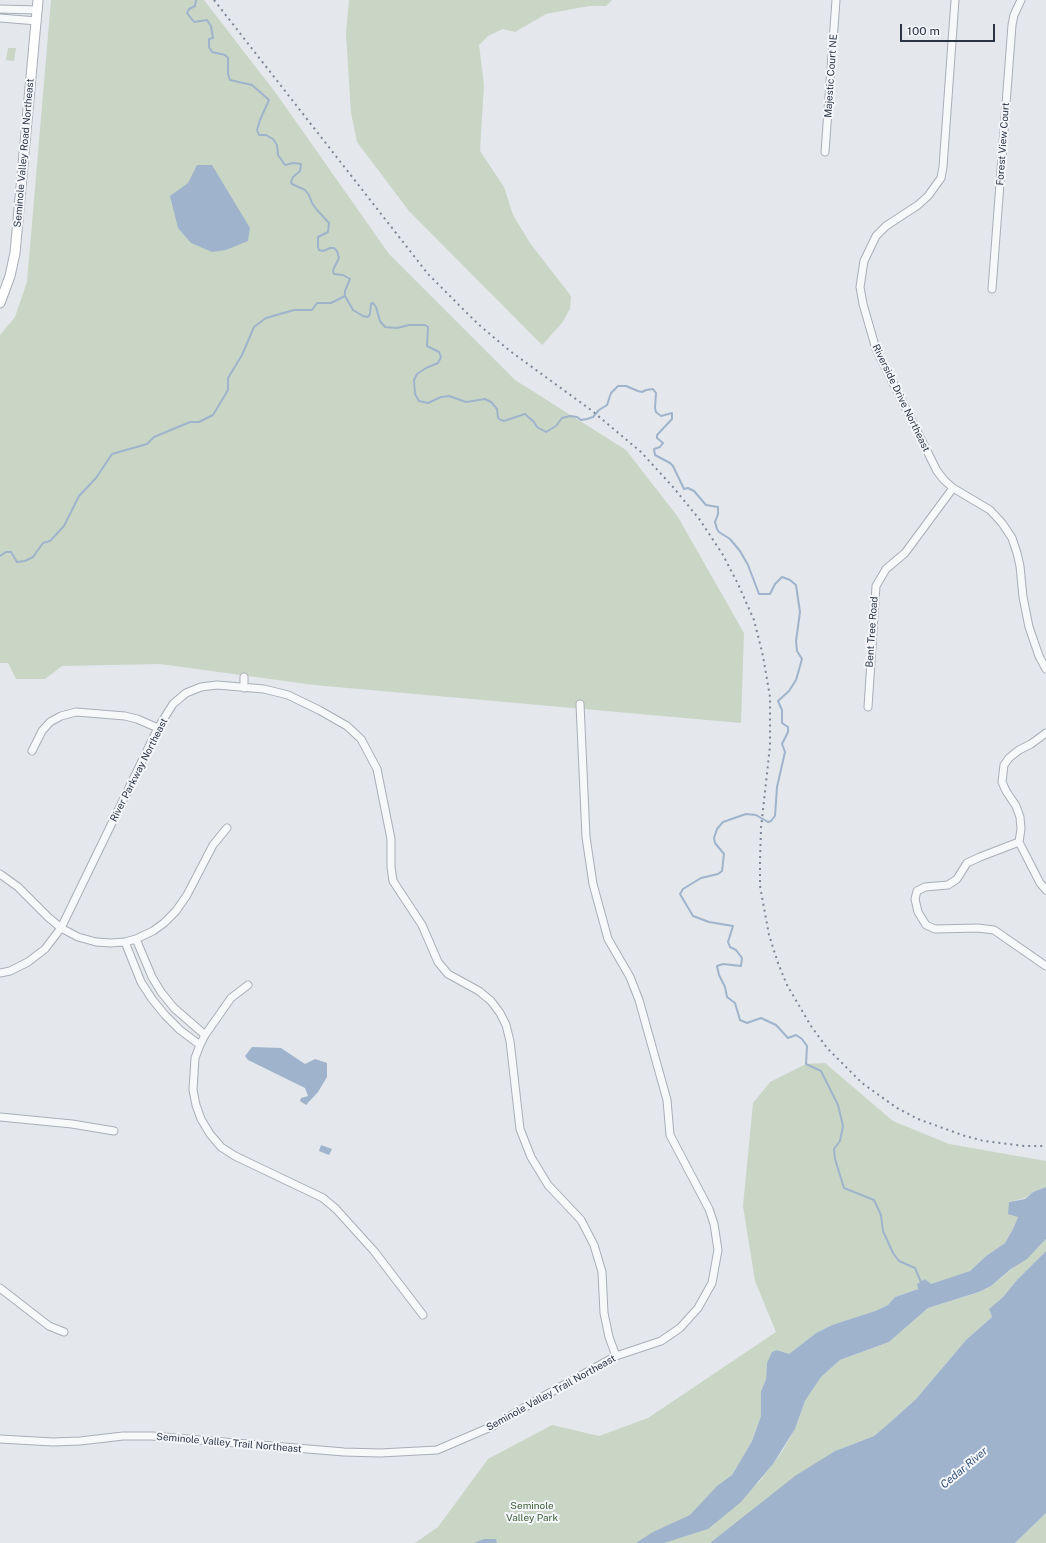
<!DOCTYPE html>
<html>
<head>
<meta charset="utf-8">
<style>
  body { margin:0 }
  #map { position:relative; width:1046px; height:1543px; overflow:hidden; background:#e4e7ec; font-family:"Public Sans",sans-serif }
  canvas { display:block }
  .scale { position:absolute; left:900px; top:24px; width:95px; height:18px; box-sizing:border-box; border:2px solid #2b3445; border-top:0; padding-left:5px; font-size:12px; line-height:14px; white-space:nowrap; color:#2b3445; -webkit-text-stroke:3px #f4f6f9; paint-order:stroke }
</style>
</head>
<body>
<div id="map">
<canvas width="1046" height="1543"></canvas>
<div class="scale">100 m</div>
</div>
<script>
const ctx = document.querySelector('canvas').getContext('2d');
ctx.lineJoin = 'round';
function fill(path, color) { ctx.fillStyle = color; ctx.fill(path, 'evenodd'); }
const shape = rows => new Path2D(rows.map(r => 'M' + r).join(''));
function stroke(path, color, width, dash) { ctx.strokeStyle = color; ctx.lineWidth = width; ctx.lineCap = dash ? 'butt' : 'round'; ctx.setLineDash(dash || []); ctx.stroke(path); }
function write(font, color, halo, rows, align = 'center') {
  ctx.font = font + ' "Public Sans",sans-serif'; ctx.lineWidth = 4; ctx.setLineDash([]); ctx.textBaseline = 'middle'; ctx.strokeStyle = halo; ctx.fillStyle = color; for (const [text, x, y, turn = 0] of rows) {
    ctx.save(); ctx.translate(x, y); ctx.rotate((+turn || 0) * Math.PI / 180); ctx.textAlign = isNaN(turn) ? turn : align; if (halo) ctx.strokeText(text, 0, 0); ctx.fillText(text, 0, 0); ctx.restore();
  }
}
fill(shape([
  [51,0,204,0,278,96,389,254,515,380,626,450,678,517,744,633,741,723,314,685,160,664,62,666,45,679,16,679,8,663,0,663,0,335,15,317,27,282],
  [349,0,612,0,606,6,589,6,546,14,515,32,503,29,488,36,479,45,484,85,480,151,504,187,513,215,530,243,571,296,570,309,562,323,542,345,409,211,357,142,351,113,346,34],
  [8,48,16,48,14,61,6,60],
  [825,1063,893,1121,949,1144,1046,1161,1046,1187,1033,1192,1025,1198,1009,1202,1018,1217,1013,1229,1005,1243,986,1256,970,1271,895,1297,888,1305,875,1311,832,1325,816,1333,789,1354,777,1350,767,1363,766,1379,761,1391,761,1416,752,1441,732,1475,711,1493,749,1491,760,1481,783,1450,795,1429,805,1401,821,1377,840,1360,889,1342,928,1308,980,1292,991,1286,1039,1247,1046,1239,1046,1251,1017,1280,1003,1297,989,1309,992,1317,966,1340,916,1399,887,1425,874,1436,835,1451,710,1543,415,1543,438,1527,488,1459,552,1425,599,1436,648,1418,776,1332,755,1281,743,1206,753,1103,770,1082,806,1064],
  [1046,1513,1046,1543,1015,1543]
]), '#c9d6c5');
fill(shape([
  [197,165,212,165,250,228,248,241,226,250,212,252,191,243,178,228,170,196,188,183],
  [252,1047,281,1048,305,1064,315,1059,327,1063,327,1077,318,1092,306,1105,300,1101,301,1098,308,1096,305,1088,248,1060,245,1056],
  [321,1145,332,1149,329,1155,319,1151],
  [1046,1187,1046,1239,1027,1259,1011,1269,991,1286,979,1292,928,1308,889,1342,840,1360,821,1377,805,1401,795,1429,773,1464,741,1502,708,1529,664,1543,636,1543,653,1532,690,1515,717,1486,732,1475,752,1441,761,1416,761,1391,766,1379,767,1363,772,1352,777,1350,789,1354,816,1333,832,1325,875,1311,888,1305,895,1297,918,1289,917,1284,925,1279,931,1284,970,1271,986,1256,1005,1243,1013,1229,1018,1217,1008,1214,1009,1202,1025,1199,1033,1192],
  [1046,1251,1046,1513,1015,1543,710,1543,795,1476,835,1451,874,1436,887,1425,916,1399,966,1340,992,1317,989,1309,1003,1297,1017,1280],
  [484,1539,496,1539,497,1543,474,1543]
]), '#9fb4cc');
stroke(shape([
  [196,0,195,6,189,9,187,13,194,22,207,20,211,26,213,38,209,39,209,47,212,52,225,55,228,58,228,74,230,80,252,85,269,100,260,120,257,130,259,135,266,135,273,139,277,145,278,155,285,165,293,163,301,164,300,171,293,177,291,182,292,184,305,190,309,195,312,203,317,210,329,223,328,232,318,237,318,247,319,250,323,251,330,248,334,248,337,251,339,258,334,268,333,271,334,274,343,275,350,279,345,291,345,296,353,310,363,316,368,317,370,314,371,304,373,303,376,307,380,321,385,327,397,328,409,325,425,325,428,327,427,346,439,352,441,357,438,363,426,368,417,374,414,380,415,394,419,401,428,403,441,397,449,396,466,402,485,399,491,402,497,409,498,418,501,420,504,421,525,414,534,422,537,427,546,432,556,426,562,418,570,416,577,417,581,420,587,419,593,417,599,410,607,405,611,393,618,386,626,386,638,391,642,392,646,390,653,389,656,393,655,408,656,412,661,416,672,413,672,419,657,435,657,438,663,443,660,447,654,449,655,455,670,463,673,466,684,489,688,488,694,491,706,505,718,507,718,514,715,522,717,529,719,532,730,539,740,551,748,565,759,594,770,594,775,584,782,577,790,580,796,585,800,612,796,641,797,651,802,659,796,680,789,691,778,701,782,710,782,723,788,727,788,732,782,744,785,752,777,787,775,816,771,821,768,822,756,815,746,814,723,822,717,829,714,838,715,843,724,854,722,871,718,874,701,878,683,889,680,894,693,916,709,922,733,926,728,942,730,947,736,950,742,958,741,966,723,964,717,966,719,975,725,987,727,997,735,1003,740,1020,747,1023,761,1018,776,1025,788,1038,796,1035,802,1039,807,1046,806,1064,821,1071,838,1105,843,1126,840,1141,834,1149,835,1159,844,1188,874,1200,881,1215,883,1231,893,1253,899,1261,915,1268,921,1282,923,1283],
  [0,556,6,552,11,552,17,562,25,561,33,557,43,543,50,541,64,526,79,496,96,478,112,454,147,444,154,437,190,422,199,422,213,415,228,390,228,378,242,355,254,327,266,318,294,310,312,310,317,303,331,303,345,296]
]), '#9fb4cc', 2);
const street = shape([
  [955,0,943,167,941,178,928,196,918,205,886,226,876,236,864,261,860,287,863,304,876,349,937,471,944,480,953,488,990,510,1002,523,1012,538,1017,553,1020,566,1023,597,1029,627,1039,656,1046,669],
  [0,9,38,10],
  [0,18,37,21],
  [825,152,836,0],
  [992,289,1012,25,1014,15,1021,0],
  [244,688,244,677],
  [868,707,876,586,886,569,905,553,953,488],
  [1046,733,1031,744,1019,750,1009,758,1004,765,1002,782,1006,791,1016,806,1020,817,1021,829,1019,842,1040,883,1046,890],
  [32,751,42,731,50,722,61,716,76,712,125,716,137,719,158,728],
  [1019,842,980,857,967,863,957,879,948,885,925,887,917,891,915,899,918,912,926,925,935,929,978,928,994,930,1046,966],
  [0,874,18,887,48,917,61,928,78,937,96,942,110,943,125,942,136,939,153,931,164,923,176,911,187,895,213,845,227,828],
  [136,939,152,977,161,992,174,1008,205,1035],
  [125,942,141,982,152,999,165,1015,180,1030,200,1045],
  [0,973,10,971,28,962,45,949,61,928,158,728,173,704,186,693,201,687,217,685,264,689,288,695,319,710,347,726,361,739,377,769,391,839,391,867,393,881,422,925,438,962,448,974,479,991,491,1001,500,1013,506,1025,510,1041,520,1129,531,1157,548,1185,581,1220,594,1245,602,1272,604,1313,609,1337,616,1356],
  [248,985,231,998,205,1035,200,1045,195,1058,193,1090,196,1105,201,1119,210,1134,221,1147,235,1156,323,1198,336,1209,374,1251,423,1315],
  [0,1117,72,1124,114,1131],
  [0,1288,49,1326,64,1332],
  [0,1439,53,1442,80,1441,123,1436,152,1436,344,1452,380,1453,437,1450,493,1426,544,1396,616,1356,661,1341,680,1328,698,1308,712,1283,718,1250,714,1224,709,1209,670,1135,667,1100,639,1000,630,977,608,939,593,884,586,837,580,704]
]);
const secondary = shape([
  [0,303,10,276,15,253,38,0]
]);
stroke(street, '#a9aeb7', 9);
stroke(secondary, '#a9aeb7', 11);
stroke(street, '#f7f8fa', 7);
stroke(secondary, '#fff', 9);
stroke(shape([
  [214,0,428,274,478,324,510,351,591,410,641,452,673,487,700,520,723,555,738,584,754,620,763,656,770,697,770,746,761,828,760,861,760,886,769,935,778,963,787,985,811,1026,827,1048,862,1083,897,1108,918,1119,965,1136,984,1141,1024,1146,1046,1146]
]), '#7d8696', 2, [2, 4]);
write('10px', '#2b3445', '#f4f6f9', [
  ["Majestic Court NE",831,76,-86],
  ["Forest View Court",1003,144,-86],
  ["Seminole Valley Road Northeast",24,153,-85],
  ["Riverside Drive Northeast",901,398,64],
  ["Bent Tree Road",872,632,-86],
  ["River Parkway Northeast",139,770,-63],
  ["Seminole Valley Trail Northeast",551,1393,-29],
  ["Seminole Valley Trail Northeast",229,1443,5]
]);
write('10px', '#3f6138', '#f4f6f9', [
  ["Seminole",532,1506],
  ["Valley Park",532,1518]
]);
write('italic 11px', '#34527a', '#f4f6f9', [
  ["Cedar River",964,1468,-40]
]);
</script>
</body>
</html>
